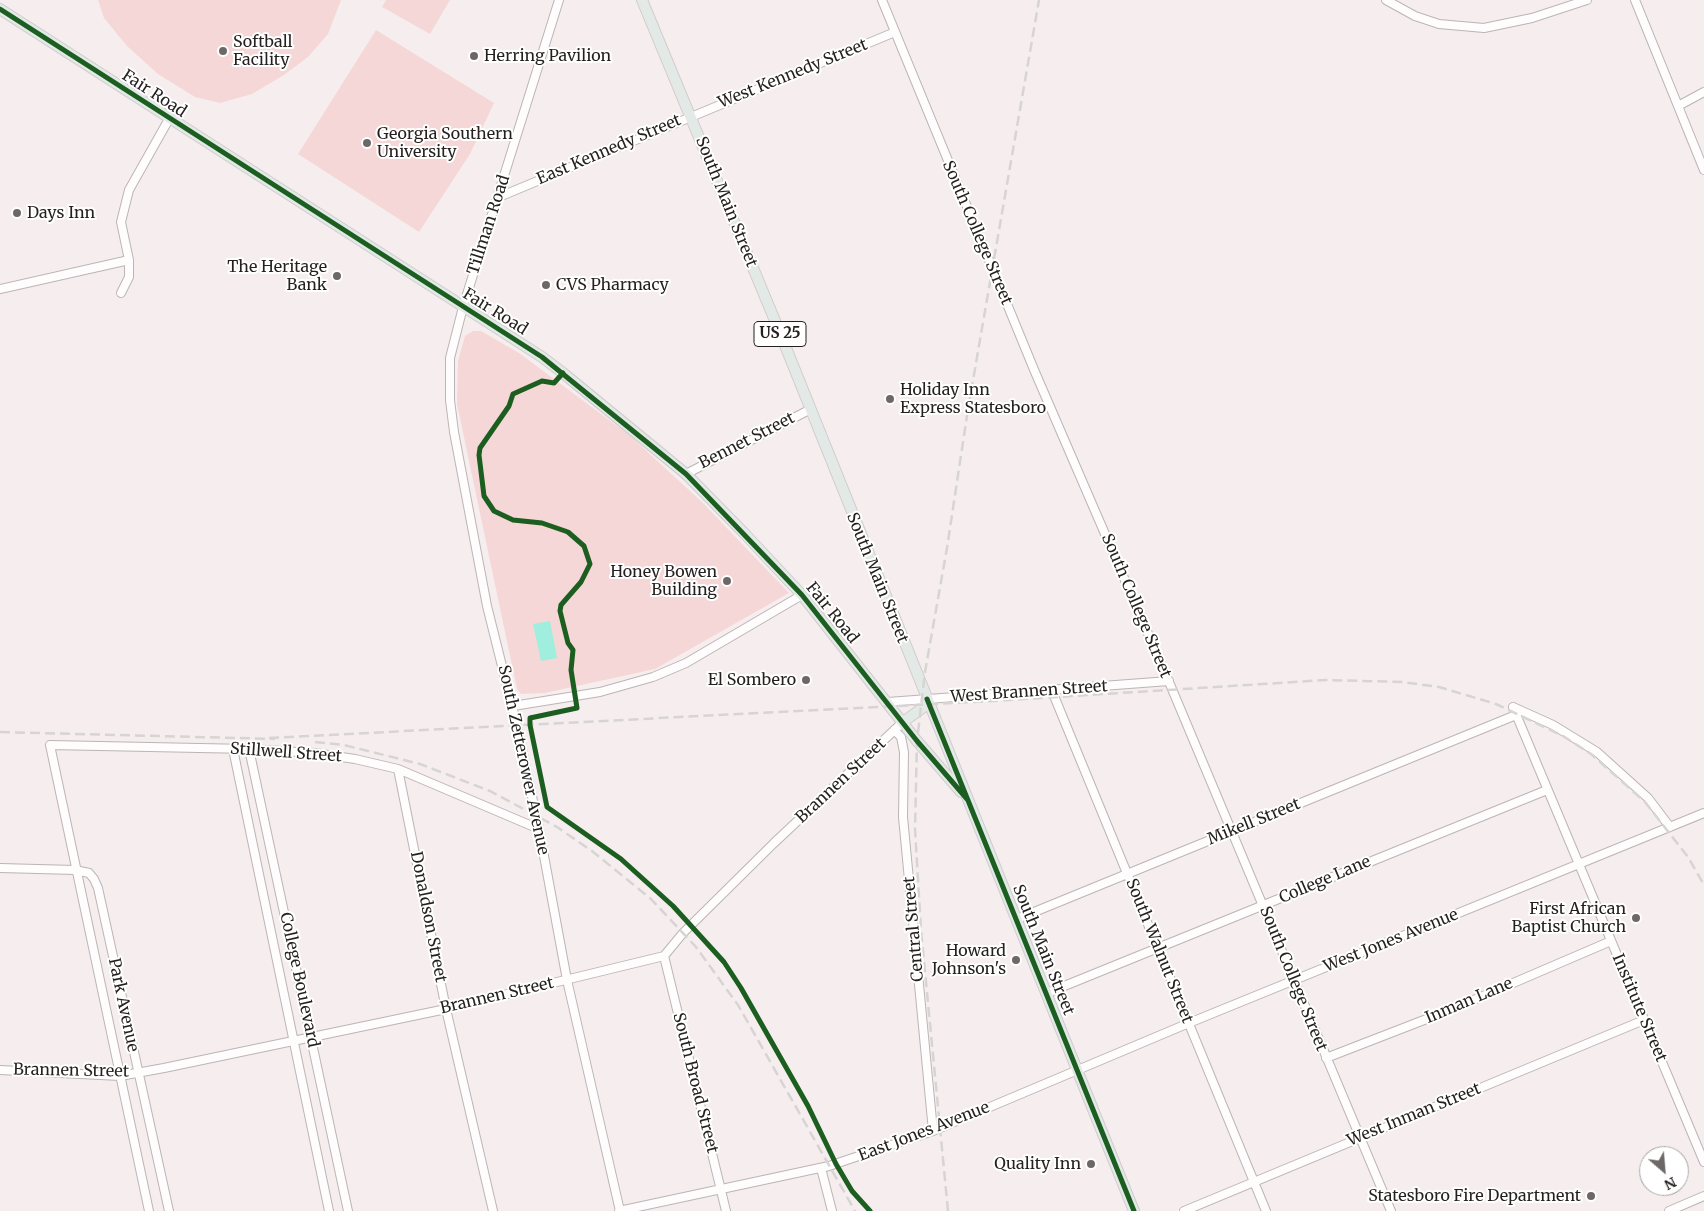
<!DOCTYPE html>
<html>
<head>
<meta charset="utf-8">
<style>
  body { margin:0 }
  #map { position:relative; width:1704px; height:1211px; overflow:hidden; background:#f6eeee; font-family:Merriweather,serif }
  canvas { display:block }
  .north { position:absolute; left:1639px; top:1146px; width:50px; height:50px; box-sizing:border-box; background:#fff; border:1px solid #a8a5a5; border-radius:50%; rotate:153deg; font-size:14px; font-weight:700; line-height:20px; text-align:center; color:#251f1f }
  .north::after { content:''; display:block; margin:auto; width:18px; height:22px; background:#6e6767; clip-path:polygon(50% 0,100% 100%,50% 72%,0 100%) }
</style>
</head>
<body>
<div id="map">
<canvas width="1704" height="1211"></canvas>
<div class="north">N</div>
</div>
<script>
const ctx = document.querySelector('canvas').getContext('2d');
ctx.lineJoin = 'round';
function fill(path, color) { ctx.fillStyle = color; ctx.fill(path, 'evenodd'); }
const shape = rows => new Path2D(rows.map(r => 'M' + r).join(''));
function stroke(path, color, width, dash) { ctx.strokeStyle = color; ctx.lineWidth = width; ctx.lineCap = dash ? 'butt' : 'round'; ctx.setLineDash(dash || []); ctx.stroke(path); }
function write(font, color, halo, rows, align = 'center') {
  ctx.font = font + ' Merriweather,serif'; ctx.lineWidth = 4; ctx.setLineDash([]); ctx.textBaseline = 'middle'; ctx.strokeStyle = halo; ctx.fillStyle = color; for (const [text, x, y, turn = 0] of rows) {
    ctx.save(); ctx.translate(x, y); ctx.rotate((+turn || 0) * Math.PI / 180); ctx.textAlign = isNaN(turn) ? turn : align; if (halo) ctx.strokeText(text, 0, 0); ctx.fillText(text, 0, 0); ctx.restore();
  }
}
fill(shape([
  [98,0,341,0,328,34,308,57,284,75,252,94,220,103,195,97,158,74,127,46,104,18],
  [386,0,450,0,430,34,382,7],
  [376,30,494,103,470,154,419,232,298,154],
  [473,331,481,331,519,353,628,434,702,502,789,593,655,669,545,693,521,694,517,689,457,404,458,361,465,336]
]), '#f5d7d7');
fill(shape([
  [550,621,557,658,541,661,533,624]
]), '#9feede');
const minor = shape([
  [559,0,463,307,450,358,450,400,454,432,487,606,517,726,539,829,567,980,620,1211],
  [882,0,1035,372,1172,689,1391,1211],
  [1386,0,1415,16,1439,24,1484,28,1532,18,1587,0],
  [1635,0,1704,170],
  [1678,106,1704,92],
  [499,197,895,32],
  [0,289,129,260],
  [121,293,129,277,129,260,121,222,129,190,169,119],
  [686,474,809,410],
  [1052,691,1266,1211],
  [888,702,1169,681],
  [513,706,600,692,653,677,686,663,802,595],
  [1513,707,1704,1162],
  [1513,707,1553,725,1597,752,1648,798,1670,827],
  [894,730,901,737,904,752,903,817,933,1131],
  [233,749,329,1211],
  [249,749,348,1211],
  [398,769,446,1009,493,1211],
  [0,868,75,870,89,873,94,879,98,888,169,1211],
  [1017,919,1516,715],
  [664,956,726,1211],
  [1047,993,1547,790],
  [1326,1058,1455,1008,1611,941],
  [0,1070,120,1076,164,1068,446,1009,664,956,683,933,774,843,903,722],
  [821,1168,832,1211],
  [149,1211,50,745,249,749,314,753,355,759,398,769,539,829],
  [619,1211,829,1166,933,1131,1189,1023,1704,813],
  [1184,1211,1644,1020],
  [1669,1211,1704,1196]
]);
const major = shape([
  [642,0,778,328,1134,1211],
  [0,9,542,357,563,373,686,474,744,533,802,595,917,741,961,792],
  [903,722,928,704]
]);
stroke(minor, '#bcb5b5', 10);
stroke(major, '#d0cccc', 12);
stroke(minor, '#fefcfc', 8);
stroke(major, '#e2e9e7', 10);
stroke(shape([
  [0,732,275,739],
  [269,738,994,701,1326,680,1402,682,1439,687,1496,704,1563,736,1591,754,1645,802,1688,857,1704,885],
  [315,742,344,745,420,764,490,791,557,827,592,851,651,899,696,947,738,1005,855,1211],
  [948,1211,921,930,915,829,917,741,925,672,947,548,968,409,1039,0]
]), '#d7d4d4', 2.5, [10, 5]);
stroke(shape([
  [0,9,542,357,686,474,802,595,917,741,967,799],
  [563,373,554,383,542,381,513,394,509,406,480,448,479,455,484,496,494,511,513,520,542,523,568,532,584,546,590,564,581,582,561,605,560,611,568,643,573,650,571,670,577,708,530,718,530,725,547,807,621,859,673,906,724,962,741,988,808,1106,836,1164,852,1191,870,1211],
  [927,699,1134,1211]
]), '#1b5e20', 5);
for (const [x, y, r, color] of [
  [223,51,5,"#6e6767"],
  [474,56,5,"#6e6767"],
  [367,143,5,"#6e6767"],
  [17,213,5,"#6e6767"],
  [337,276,5,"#6e6767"],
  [546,285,5,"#6e6767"],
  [890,399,5,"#6e6767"],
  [727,581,5,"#6e6767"],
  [806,680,5,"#6e6767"],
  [1636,918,5,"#6e6767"],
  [1016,960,5,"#6e6767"],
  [1091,1164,5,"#6e6767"],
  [1591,1196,5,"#6e6767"]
]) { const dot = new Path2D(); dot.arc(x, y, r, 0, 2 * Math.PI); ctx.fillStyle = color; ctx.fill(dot); stroke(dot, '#fff', 2); }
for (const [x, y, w] of [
  [780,334,52]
]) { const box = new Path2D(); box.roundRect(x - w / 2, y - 12.5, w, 25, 4); ctx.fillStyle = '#fff'; ctx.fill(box); stroke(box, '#251f1f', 1); }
write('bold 15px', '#251f1f', null, [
  ["US 25",780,334]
]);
write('16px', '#251f1f', '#fff', [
  ["Softball",233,42,"left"],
  ["Facility",233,60,"left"],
  ["Herring Pavilion",484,56,"left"],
  ["Georgia Southern",377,134,"left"],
  ["University",377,152,"left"],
  ["Days Inn",27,213,"left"],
  ["The Heritage",327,267],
  ["Bank",327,285],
  ["CVS Pharmacy",556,285,"left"],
  ["Holiday Inn",900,390,"left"],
  ["Express Statesboro",900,408,"left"],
  ["Honey Bowen",717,572],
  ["Building",717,590],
  ["El Sombero",796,680],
  ["First African",1626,909],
  ["Baptist Church",1626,927],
  ["Howard",1006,951],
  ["Johnson's",1006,969],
  ["Quality Inn",1081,1164],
  ["Statesboro Fire Department",1581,1196]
], 'right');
write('16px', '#251f1f', '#fff', [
  ["West Kennedy Street",793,74,-22],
  ["Fair Road",154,94,33],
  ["East Kennedy Street",609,150,-23],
  ["South Main Street",726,202,68],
  ["Tillman Road",489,225,-72],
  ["South College Street",977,233,67],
  ["Fair Road",495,312,32],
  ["Bennet Street",747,441,-27],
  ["South Main Street",877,578,68],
  ["South College Street",1136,606,67],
  ["Fair Road",832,613,51],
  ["West Brannen Street",1029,692,-4],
  ["Stillwell Street",286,753,4],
  ["South Zetterower Avenue",523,760,78],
  ["Brannen Street",841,781,-43],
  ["Mikell Street",1254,822,-22],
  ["College Lane",1325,880,-23],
  ["Donaldson Street",428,917,79],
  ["Central Street",914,929,-95],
  ["West Jones Avenue",1391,941,-22],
  ["South Main Street",1043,950,68],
  ["South Walnut Street",1159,951,68],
  ["South College Street",1293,979,68],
  ["College Boulevard",299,980,78],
  ["Brannen Street",497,996,-13],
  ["Inman Lane",1469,1001,-23],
  ["Park Avenue",123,1005,78],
  ["Institute Street",1639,1008,67],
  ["Brannen Street",71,1071,1],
  ["South Broad Street",695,1083,76],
  ["West Inman Street",1414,1115,-22],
  ["East Jones Avenue",924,1132,-21]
]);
</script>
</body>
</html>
